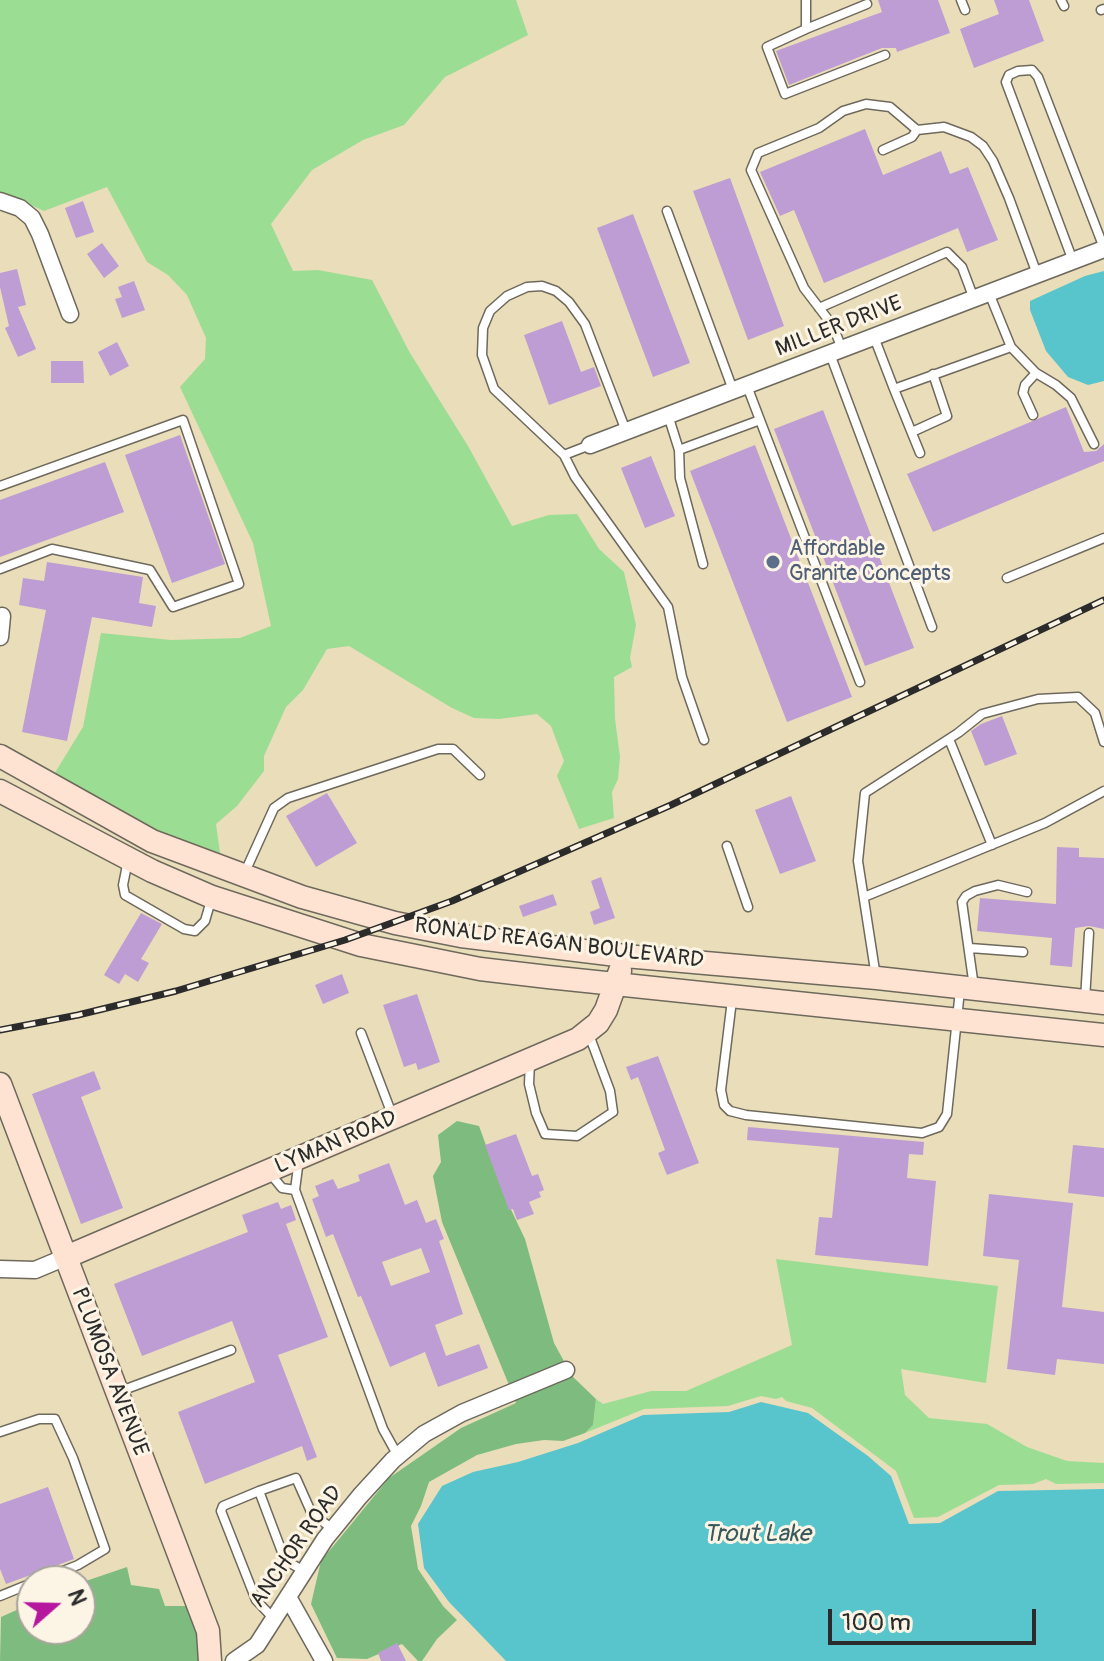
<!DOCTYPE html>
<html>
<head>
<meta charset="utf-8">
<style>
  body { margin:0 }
  #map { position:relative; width:1104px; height:1661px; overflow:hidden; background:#eaddb9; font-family:Pangolin,sans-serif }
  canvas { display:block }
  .north { position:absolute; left:16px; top:1565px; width:80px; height:80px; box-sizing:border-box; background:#fcf5e5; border:2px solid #a8a49b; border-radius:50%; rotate:70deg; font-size:22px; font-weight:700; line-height:32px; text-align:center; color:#2b2b2b }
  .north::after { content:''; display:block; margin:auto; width:28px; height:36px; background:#b5179e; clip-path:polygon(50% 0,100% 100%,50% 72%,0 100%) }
  .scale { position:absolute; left:828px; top:1609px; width:208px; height:36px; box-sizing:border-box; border:4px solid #2b2b2b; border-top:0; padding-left:10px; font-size:24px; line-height:28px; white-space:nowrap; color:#2b2b2b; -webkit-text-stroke:6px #fcf5e5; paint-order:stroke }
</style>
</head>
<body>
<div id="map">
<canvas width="1104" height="1661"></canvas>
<div class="north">N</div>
<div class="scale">100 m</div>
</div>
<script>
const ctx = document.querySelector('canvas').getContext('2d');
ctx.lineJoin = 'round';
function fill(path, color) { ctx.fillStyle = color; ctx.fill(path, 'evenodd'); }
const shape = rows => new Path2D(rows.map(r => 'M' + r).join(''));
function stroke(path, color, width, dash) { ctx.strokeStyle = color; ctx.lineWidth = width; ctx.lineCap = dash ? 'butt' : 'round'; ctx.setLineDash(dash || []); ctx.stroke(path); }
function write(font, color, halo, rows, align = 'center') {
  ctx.font = font + ' Pangolin,sans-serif'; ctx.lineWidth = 6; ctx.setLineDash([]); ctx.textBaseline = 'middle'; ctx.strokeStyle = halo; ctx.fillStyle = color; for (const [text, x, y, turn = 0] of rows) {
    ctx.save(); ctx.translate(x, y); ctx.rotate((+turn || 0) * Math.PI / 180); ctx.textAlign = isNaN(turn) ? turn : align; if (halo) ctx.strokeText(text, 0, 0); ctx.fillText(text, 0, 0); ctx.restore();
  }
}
fill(shape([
  [0,0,516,0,528,35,445,77,404,125,363,140,312,170,271,224,293,271,318,270,372,280,410,353,468,446,512,526,549,515,577,514,599,549,624,572,636,625,630,658,632,667,614,677,615,719,620,757,618,779,612,792,614,818,579,829,557,776,564,761,551,726,537,714,499,719,474,718,452,708,349,646,327,649,303,690,286,707,264,756,264,771,237,806,216,824,220,853,214,857,156,834,53,776,83,727,101,633,171,640,240,638,271,626,253,543,180,387,205,359,206,338,187,295,168,275,147,262,107,187,44,211,9,195,0,194],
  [776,1259,998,1286,986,1383,901,1369,905,1395,929,1418,987,1424,1027,1447,1067,1461,1104,1463,1104,1483,1056,1484,1046,1479,1033,1484,999,1485,938,1517,914,1518,896,1471,812,1408,786,1401,782,1397,776,1399,761,1396,728,1406,644,1409,585,1433,593,1425,596,1399,603,1404,651,1391,686,1391,792,1345]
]), '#9cdd94');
fill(shape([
  [457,1121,479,1126,504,1195,525,1239,554,1343,565,1363,509,1385,442,1222,433,1176,441,1162,438,1135],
  [572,1376,596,1399,593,1425,585,1433,563,1441,544,1440,516,1444,477,1455,429,1482,421,1506,411,1526,418,1569,443,1606,457,1620,437,1639,422,1661,418,1661,402,1644,367,1659,337,1658,311,1604,321,1561,389,1478,461,1428,516,1403,514,1399],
  [127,1567,131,1585,159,1589,165,1606,190,1606,200,1633,202,1661,0,1661,1,1617,32,1603,32,1629,80,1629,80,1583]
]), '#7dbc7e');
fill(shape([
  [1104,271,1104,381,1088,385,1068,377,1046,351,1030,310,1030,301,1085,276],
  [761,1402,808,1413,868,1456,891,1476,909,1524,940,1523,998,1491,1104,1489,1104,1661,506,1661,449,1602,424,1568,418,1524,442,1486,473,1472,518,1462,578,1443,643,1415,729,1412]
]), '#58c5cc');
fill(shape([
  [878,0,938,0,950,33,897,52,896,48,882,48,789,85,776,51,882,12],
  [994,0,1029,0,1044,41,974,68,960,29,999,14],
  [865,129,883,175,941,151,950,174,968,167,998,240,967,252,958,228,824,283,794,210,780,216,760,172],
  [730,178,784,326,748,340,693,191],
  [83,201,94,232,76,238,65,208],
  [633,214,690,363,653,377,597,228],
  [102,243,119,266,104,278,87,254],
  [17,269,26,305,18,307,36,349,18,357,5,328,9,326,0,287,0,273],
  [134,281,145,310,122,318,115,299,122,297,118,287],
  [562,321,581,372,594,367,601,386,549,405,524,335],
  [117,342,129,366,110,376,98,352],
  [51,361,83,361,84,383,51,383],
  [1066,407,1084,452,1096,451,1104,444,1104,461,933,532,907,474],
  [823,410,914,648,865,666,774,429],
  [180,435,225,564,172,583,125,455],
  [755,445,852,697,787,722,690,471],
  [651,456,675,516,645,528,621,468],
  [105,462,124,512,0,557,0,500],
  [47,562,143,577,139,603,156,606,152,627,92,617,67,741,22,732,46,610,19,605,23,578,44,581],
  [1002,716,1017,754,985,766,971,731,981,724],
  [327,793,357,843,316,867,286,816],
  [791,796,816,861,780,874,755,810],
  [1057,847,1079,848,1079,857,1104,858,1104,929,1089,926,1075,928,1072,967,1050,965,1052,938,977,931,980,898,1056,904],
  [601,877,615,918,594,925,590,912,600,908,591,881],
  [553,894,557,905,523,917,519,906],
  [141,913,162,924,141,959,149,963,138,982,125,974,119,984,104,975],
  [342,974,349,993,323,1004,315,985],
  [417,994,440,1062,418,1070,416,1063,404,1067,383,1005],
  [658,1056,699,1163,667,1175,658,1153,665,1150,638,1077,631,1080,626,1067],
  [94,1071,101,1089,81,1097,123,1208,81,1224,32,1094],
  [748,1127,924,1142,923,1155,909,1154,907,1178,936,1181,928,1266,815,1255,819,1217,832,1218,839,1148,747,1140],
  [516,1134,532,1176,538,1174,544,1190,539,1192,541,1197,529,1202,534,1214,517,1220,513,1209,509,1210,485,1145],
  [1073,1145,1104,1148,1104,1197,1068,1193],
  [389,1163,405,1205,417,1200,426,1223,436,1219,444,1239,439,1241,463,1314,435,1325,446,1356,479,1344,488,1368,438,1387,425,1352,390,1367,361,1296,358,1297,333,1234,326,1237,312,1199,319,1196,315,1186,333,1179,338,1189,360,1181,358,1175],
  [421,1248,430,1272,391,1286,382,1262],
  [989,1194,1073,1203,1062,1307,1104,1312,1104,1364,1057,1359,1055,1375,1007,1369,1019,1260,983,1256],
  [278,1202,281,1209,291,1205,296,1220,286,1224,328,1337,278,1355,317,1457,307,1461,302,1446,205,1484,178,1412,255,1382,232,1321,142,1356,114,1284,248,1232,242,1215],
  [48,1487,74,1559,6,1584,0,1569,0,1504],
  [397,1643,406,1661,381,1661,378,1653]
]), '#be9dd4');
const lane = shape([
  [806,0,806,29,767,47,785,94,885,55],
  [961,0,965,10],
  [1061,0,1064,6],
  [1101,10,1104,9],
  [806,29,867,4],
  [883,150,912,137,917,130],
  [667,211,733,390],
  [1073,261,1006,82,1009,75,1018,71,1032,70,1038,77,1104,248],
  [819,308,947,252,962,267,974,299],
  [874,337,894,389,1011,347,989,293],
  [1011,347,1036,373,1056,385,1071,398,1094,444],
  [842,349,833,326,804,288,751,170,758,153,819,128,843,111,866,104,890,107,917,130,944,127,971,137,983,146,993,161,1009,198,1037,274],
  [830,354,932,627],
  [747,386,860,682],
  [894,389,920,453],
  [668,415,679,450,760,420],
  [1033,415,1023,393,1025,385,1036,373],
  [912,432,947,416,933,374],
  [590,445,564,455,494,389,482,355,483,328,490,311,507,296,527,287,542,286,556,291,569,302,585,324,626,431],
  [679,450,680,478,703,564],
  [564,455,575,477,668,607,682,677,704,740],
  [0,486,183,420,239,584,173,607,150,570,52,549,0,569],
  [1007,578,1104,538],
  [949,739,992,845],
  [727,846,748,907],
  [128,860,123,885,125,895,184,929,195,931,205,921,212,897],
  [245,872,274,808,288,798,438,749,453,749,480,775],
  [864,897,1045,823,1104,791],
  [970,948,1023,952],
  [876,977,858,861,865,793,958,733,982,714,1038,699,1078,697,1095,713,1104,742],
  [974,987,962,902,966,896,975,891,998,885,1027,892],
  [732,1000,721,1090,724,1105,730,1111,746,1115,922,1133,939,1127,947,1114,960,990],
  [1085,1000,1089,933],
  [361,1033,393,1117],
  [530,1062,529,1084,536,1113,545,1134,577,1136,613,1112,610,1091,588,1032],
  [299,1159,295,1190,383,1429,398,1456],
  [269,1172,282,1188,295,1190],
  [118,1392,231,1350],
  [0,1432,39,1419,55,1419,73,1458,105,1549,78,1565,38,1581],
  [259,1491,296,1478,312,1514,333,1529],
  [0,1596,32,1583],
  [274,1619,256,1600,221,1511,223,1506,259,1491,285,1560,304,1571]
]);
const street = shape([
  [0,201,20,208,32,218,40,234,70,314],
  [590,445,1104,249],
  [0,637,2,616],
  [0,1269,35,1270,66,1257],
  [288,1597,324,1661],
  [234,1661,257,1645,325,1539,360,1496,393,1460,424,1434,462,1413,566,1370]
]);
const secondary = shape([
  [0,756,152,841,302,897,395,923,461,936,625,956,877,978,1104,1003],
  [0,791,152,871,212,897,361,945,480,969,548,977,1104,1035],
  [0,1084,208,1631,210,1661],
  [66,1257,578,1039,598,1023,606,1010,620,971]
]);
stroke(lane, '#6e695d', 11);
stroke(street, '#6e695d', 19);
stroke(secondary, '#6e695d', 25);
stroke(lane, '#fff', 8);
stroke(street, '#fff', 16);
stroke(secondary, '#fee3d2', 22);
const rail = shape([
  [0,1030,78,1015,176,991,345,940,452,901,671,805,1104,600]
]);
stroke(rail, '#2b2b2b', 7);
stroke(rail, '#fcf5e5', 4, [12]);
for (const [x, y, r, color] of [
  [773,562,8,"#5c6f8a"]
]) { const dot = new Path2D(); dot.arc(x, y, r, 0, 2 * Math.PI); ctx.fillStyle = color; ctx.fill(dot); stroke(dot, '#fcf5e5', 3); }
write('22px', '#2b2b2b', '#fcf5e5', [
  ["MILLER DRIVE",839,327,-21],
  ["RONALD REAGAN BOULEVARD",559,944,7],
  ["LYMAN ROAD",336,1143,-23],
  ["PLUMOSA AVENUE",109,1372,69],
  ["ANCHOR ROAD",297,1547,-55]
]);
write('22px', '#4e5e75', '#fcf5e5', [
  ["Affordable",789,549],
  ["Granite Concepts",789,574]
], 'left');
write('italic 24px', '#38595b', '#fcf5e5', [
  ["Trout Lake",757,1535]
]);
</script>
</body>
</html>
